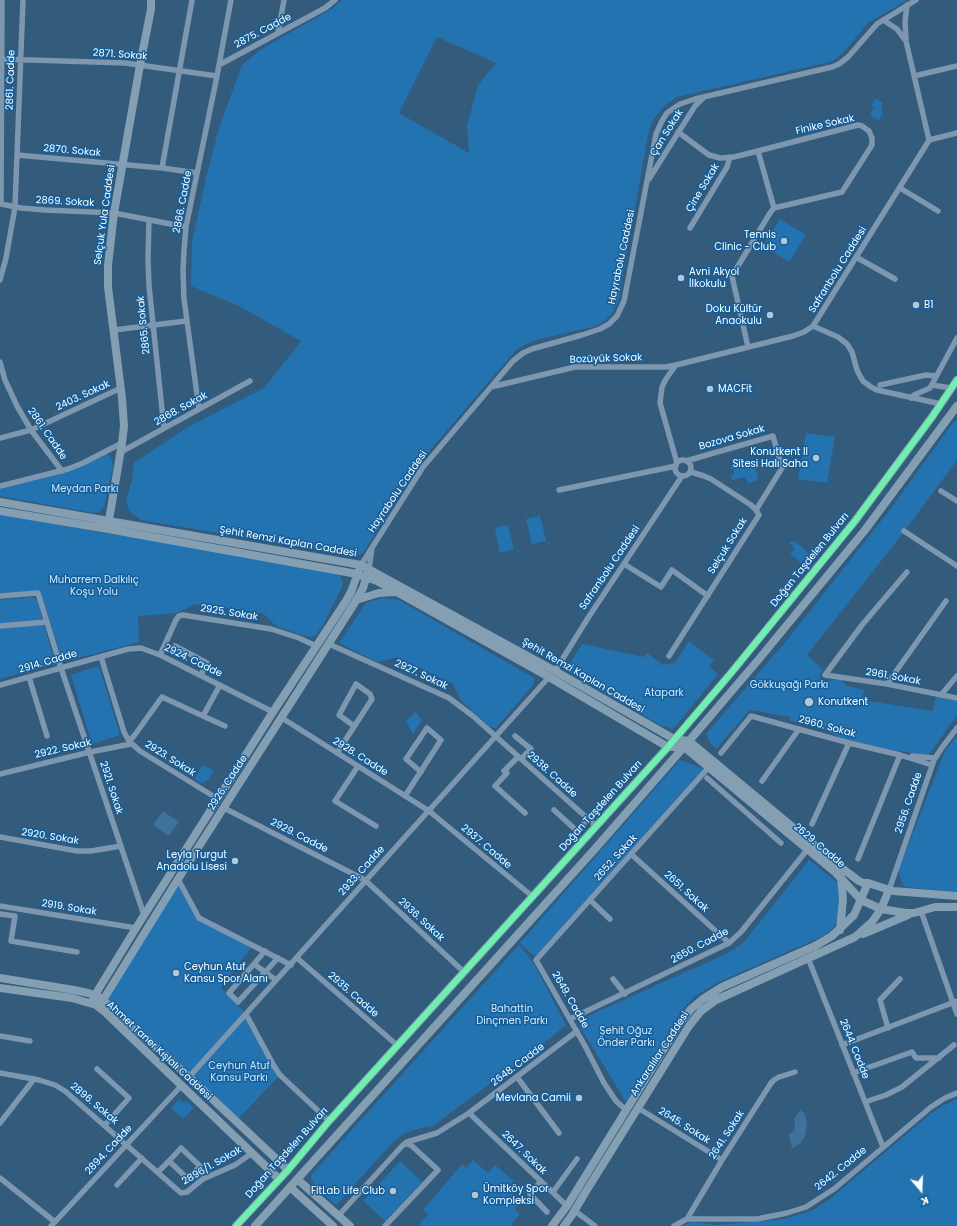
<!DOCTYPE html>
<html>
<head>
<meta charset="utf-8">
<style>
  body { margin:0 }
  #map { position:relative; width:957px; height:1226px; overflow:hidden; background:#325b7c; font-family:Poppins,sans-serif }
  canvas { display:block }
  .north { position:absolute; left:901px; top:1170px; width:40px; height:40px; -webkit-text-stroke:3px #135e9c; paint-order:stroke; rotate:161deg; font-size:11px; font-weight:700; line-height:16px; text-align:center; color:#fff }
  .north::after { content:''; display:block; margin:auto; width:14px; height:18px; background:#fff; clip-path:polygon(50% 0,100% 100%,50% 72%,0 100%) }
</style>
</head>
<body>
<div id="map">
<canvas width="957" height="1226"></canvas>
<div class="north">K</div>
</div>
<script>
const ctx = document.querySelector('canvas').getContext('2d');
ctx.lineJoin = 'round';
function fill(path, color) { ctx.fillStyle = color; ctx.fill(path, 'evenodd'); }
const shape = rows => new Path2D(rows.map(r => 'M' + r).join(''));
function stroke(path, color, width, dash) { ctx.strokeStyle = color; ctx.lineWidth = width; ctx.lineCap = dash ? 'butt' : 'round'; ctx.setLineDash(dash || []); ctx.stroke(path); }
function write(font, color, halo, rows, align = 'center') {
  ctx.font = font + ' Poppins,sans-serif'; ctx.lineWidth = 3; ctx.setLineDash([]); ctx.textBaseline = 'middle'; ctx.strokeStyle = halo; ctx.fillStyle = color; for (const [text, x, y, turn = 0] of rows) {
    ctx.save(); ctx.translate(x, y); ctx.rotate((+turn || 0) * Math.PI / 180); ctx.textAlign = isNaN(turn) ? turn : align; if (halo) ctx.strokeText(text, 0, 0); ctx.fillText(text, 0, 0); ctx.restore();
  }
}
fill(shape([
  [342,0,907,0,868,23,843,53,837,58,830,62,677,97,668,103,660,111,653,120,649,130,618,302,612,313,606,320,596,326,536,340,526,344,516,350,420,462,363,553,357,556,141,520,130,512,126,500,132,480,134,463,188,427,264,388,301,341,239,306,191,286,192,242,206,178,219,128,242,65,260,50,333,8],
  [437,37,496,63,478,85,467,126,469,153,399,113],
  [875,99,883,103,881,106,883,113,879,121,870,115,874,108,871,106],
  [780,219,806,235,789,262,763,246],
  [957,420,957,460,900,537,807,655,823,670,819,675,822,681,841,680,847,686,864,690,862,700,933,711,936,697,957,701,957,715,930,753,927,755,886,749,845,740,819,727,790,721,790,717,750,710,716,749,709,741,706,734,787,640,889,511,952,424],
  [806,433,835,437,827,483,798,479],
  [104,453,109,455,112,460,113,467,104,507,99,512,93,513,0,496,0,488,68,471],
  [748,459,748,461,754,460,758,479,756,481,748,484,746,477,732,480,731,476,734,474,734,472,733,469,731,469,731,465,733,466,734,465,735,462,739,460,742,461],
  [0,514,109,534,148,538,330,572,340,576,343,581,342,587,322,627,315,636,309,637,280,628,274,624,264,614,237,609,196,604,177,613,138,616,139,642,66,661,62,660,40,591,0,593],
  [540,516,546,541,532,544,526,519],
  [508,525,514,549,500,553,495,528],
  [795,541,809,554,801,563,790,554,795,549,789,543,790,542],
  [32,597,37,600,55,664,0,679,0,600],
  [381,598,399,600,534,678,534,684,496,728,490,727,461,700,453,684,398,657,377,662,339,643,366,603],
  [689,641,714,660,709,667,718,674,675,727,672,729,660,725,566,670,582,644,644,657,647,653,663,665,675,663],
  [99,666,120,735,92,744,71,675],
  [415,712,422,720,413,734,406,721],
  [957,736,957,892,904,887,898,871,945,751],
  [680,760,704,769,535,957,520,943],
  [203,765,214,771,208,781,206,780,203,784,194,779],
  [809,860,839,884,840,896,839,916,836,924,829,932,821,937,719,982,695,996,682,1010,643,1073,626,1102,580,1027,581,1022,590,1015,726,954,733,950,744,942],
  [178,879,196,914,253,945,221,988,246,1014,280,1075,236,1121,103,1000],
  [519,945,533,962,566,1025,534,1051,433,1126,421,1128,405,1133,394,1141,336,1205,316,1188,311,1179,312,1174],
  [179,1099,184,1103,186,1101,194,1108,183,1119,171,1108],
  [957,1099,957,1226,681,1226,692,1222,718,1225,784,1219,813,1210,830,1199,929,1115,941,1107],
  [473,1160,488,1173,495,1165,514,1181,507,1189,522,1201,515,1209,520,1214,511,1224,513,1226,420,1226,419,1225,428,1214,423,1210,462,1164,466,1168],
  [400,1161,422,1182,385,1221,363,1201]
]), '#2473b1');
fill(shape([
  [163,811,179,822,169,836,153,825],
  [800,1110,805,1114,807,1124,806,1131,805,1136,800,1144,792,1148,789,1135,794,1130,795,1123,794,1119]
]), '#3e719c');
stroke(shape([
  [2,0,1,204,21,208,45,210,114,213,186,227],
  [883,20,897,29,905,40],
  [278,33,284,0],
  [0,59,125,63,217,76],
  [219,65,325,8,335,0],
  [914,76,957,66],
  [678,132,709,155,720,158,734,157,758,151,858,125,862,126,869,131,872,138,872,145,842,192,774,208],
  [929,140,957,133],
  [17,155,162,168,197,173],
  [162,168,192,0],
  [649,179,695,106,703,98],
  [900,188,938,211],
  [149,220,148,259,149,286,164,428],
  [690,228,727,167,730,157],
  [856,257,895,279],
  [0,280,6,258,15,207,23,0],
  [813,326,838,337,847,344,852,352,857,370,860,376,863,381,871,387,877,390,941,404],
  [114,330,186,321],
  [748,347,732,276,770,213,774,208,758,151],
  [0,362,5,380,17,406,31,430,62,471],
  [880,385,926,375,936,376],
  [932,385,951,388],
  [491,387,575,367,666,367,676,365],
  [911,398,914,395,930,388,957,338],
  [199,409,184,299,183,271,184,250,186,227,217,76,231,0],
  [0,438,31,430,121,388],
  [121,452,250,381],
  '675 468a8 8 0 1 1 16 0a8 8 0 1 1-16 0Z',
  [686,461,773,436,782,468,756,510],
  [677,463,660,403,662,387,666,379,673,369,676,365,793,336,804,332,813,326,928,142,929,140,906,41,905,22,907,5],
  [0,486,68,469,83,463,122,443],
  [559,490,676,466],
  [941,491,957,501],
  [904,531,957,566],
  [624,564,661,587,672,570,708,596],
  [361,565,423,467,513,361,523,353,532,349,582,335,600,329,609,324,617,316,624,301,656,134,662,121,667,113,680,104,695,99,832,67,839,64,848,57,877,24,916,0],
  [369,569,372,548],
  [907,572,862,625,825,675,887,684,957,698],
  [0,596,38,593,61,668,144,915],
  [0,626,47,622],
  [329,644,449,698,473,716,596,826],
  [175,646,207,663,201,675],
  [160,655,176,620,179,616,183,615,271,629,299,638,316,646],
  [669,656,759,515,756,510,751,505,711,479,704,476,691,472],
  [101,657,124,732,129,741,140,751,218,799],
  [555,671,588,618,682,476],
  [29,677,47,736],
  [887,684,946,601],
  [0,685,128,649,141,648,160,655,273,712],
  [941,695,957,676],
  [203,716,225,726],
  [282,718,429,811,532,896],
  [515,736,531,749,521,759],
  [129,741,134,736,162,697,203,716,220,685],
  [337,753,372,699,370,694,356,684,339,715,354,726],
  [721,753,751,716,849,743,900,755,932,765],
  [912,756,935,758],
  [518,757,504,771,507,773,495,786,525,813],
  [358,766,335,801,376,826],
  [0,774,90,752,131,744],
  [707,778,781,843],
  [762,781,799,729],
  [405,796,441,740,427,728,406,759,421,772],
  [224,808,365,880,464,972],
  [554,810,577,831,588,819],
  [812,824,849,743],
  [0,837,77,851,91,851,121,846],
  [631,854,729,943],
  [858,859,900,755],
  [178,879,199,918,291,965],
  [889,890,934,760,941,749,957,728],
  [590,900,610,919],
  [0,906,136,928],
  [921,911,957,1014],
  [0,914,15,916,11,941,77,952],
  [265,951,229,993,238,1002,278,958],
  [297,958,398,1046],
  [808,958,883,1147],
  [254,964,276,980],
  [613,979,625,994],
  [246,1014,274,1066,280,1075,329,1121],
  [570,1019,729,943,741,932,807,850],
  [888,1028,880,1000,900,979],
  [0,1036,30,1041],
  [842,1045,957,1001],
  [97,1069,129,1098,105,1125],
  [0,1073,39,1080,55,1085,65,1091,181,1193,187,1192,203,1179,235,1165,252,1153],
  [853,1073,912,1052,916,1058,939,1058],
  [189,1077,549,677],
  [517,1077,559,1133],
  [865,1102,886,1095,902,1087,954,1045],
  [638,1108,722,1160],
  [626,1110,616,1101,604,1083,585,1046,536,960,709,767],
  [469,1113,567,1206],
  [0,1123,34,1079],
  [158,1172,169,1161,181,1148,200,1166,188,1179,169,1161],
  [0,1178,55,1222],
  [541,1181,530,1194,547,1212],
  [117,1185,142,1158],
  [553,1192,577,1159],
  [575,1211,595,1226],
  [339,1215,402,1146,407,1142,437,1133,469,1113,577,1031],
  [687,1219,722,1160,771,1083,774,1080,779,1077,795,1072],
  [51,1226,181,1086],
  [385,1226,438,1170,412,1146,408,1144,404,1144],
  [674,1226,687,1219,757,1219,787,1213,806,1207,834,1189,931,1107,945,1098,957,1093]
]), '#7d97ae', 5.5);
stroke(shape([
  [0,502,361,565,555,671,674,739,689,741],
  [0,511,108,529,357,574,377,581,549,677,668,747,684,747,836,873,861,900,881,909,906,913,914,913,935,907,957,907],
  [108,526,122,443,124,426,122,398,108,287,108,265,114,213,140,65,151,9,151,0],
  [356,600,379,593,396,592],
  [689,741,847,872,859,881,863,883,868,883,893,891,957,896],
  [840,930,843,899,841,877],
  [863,934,908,915],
  [0,978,74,990,88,993,99,997,112,1008,189,1077,288,1170],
  [0,988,72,998,96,1005,106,1013,279,1179],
  [92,1003,95,995,136,928,273,712,346,601,351,592,359,570],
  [100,1008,103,1000,129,958,178,879,354,604,363,588,368,572],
  [297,1179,350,1226],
  [290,1187,333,1226],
  [236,1226,288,1170,329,1121,668,747,731,673,855,521,932,417,957,380],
  [255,1226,594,850,689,741,759,659,865,530,957,406],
  [552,1226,567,1206,680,1023,691,1009,703,999,722,987,815,946,832,936,854,915,868,883],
  [564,1226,572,1215,585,1193,689,1026,701,1011,716,1000,855,937,872,922,881,909,889,890]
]), '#849eb2', 8);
stroke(shape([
  [236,1226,288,1170,329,1121,668,747,731,673,855,521,932,417,957,380]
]), '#6df2ae', 6);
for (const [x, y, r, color] of [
  [784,241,4,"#b7c6d1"],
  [681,278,4,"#b7c6d1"],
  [916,305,4,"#b7c6d1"],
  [770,315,4,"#b7c6d1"],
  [710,389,4,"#b7c6d1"],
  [816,458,4,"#b7c6d1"],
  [809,702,5,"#b7c6d1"],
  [235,861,4,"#b7c6d1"],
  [176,973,4,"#b7c6d1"],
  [579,1098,4,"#b7c6d1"],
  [393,1191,4,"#b7c6d1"],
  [475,1195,4,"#b7c6d1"]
]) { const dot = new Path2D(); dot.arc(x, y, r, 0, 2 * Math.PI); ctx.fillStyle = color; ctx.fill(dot); stroke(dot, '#135e9c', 1.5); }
write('10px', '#fff', '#135e9c', [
  ["2875. Cadde",263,31,-28],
  ["2871. Sokak",120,55,4],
  ["2861. Cadde",11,80,-88],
  ["Finike Sokak",825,125,-13],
  ["Çan Sokak",667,133,-58],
  ["2870. Sokak",72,151,5],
  ["Çine Sokak",703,188,-59],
  ["2869. Sokak",65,202,3],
  ["2866. Cadde",183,202,-79],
  ["Selçuk Yula Caddesi",105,215,-82],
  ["Hayrabolu Caddesi",622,257,-78],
  ["Safranbolu Caddesi",838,270,-58],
  ["2865. Sokak",144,325,-96],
  ["Bozüyük Sokak",606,359,-2],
  ["2403. Sokak",83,396,-25],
  ["2868. Sokak",181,409,-29],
  ["2861. Cadde",47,434,55],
  ["Bozova Sokak",732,438,-16],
  ["Hayrabolu Caddesi",398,492,-56],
  ["Şehit Remzi Kaplan Caddesi",288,542,10],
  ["Selçuk Sokak",728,546,-58],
  ["Doğan Taşdelen Bulvarı",810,560,-51],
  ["Safranbolu Caddesi",610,568,-56],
  ["2925. Sokak",229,613,9],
  ["2924. Cadde",193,661,26],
  ["2914. Cadde",48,662,-16],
  ["2927. Sokak",421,675,25],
  ["Şehit Remzi Kaplan Caddesi",583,676,30],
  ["2961. Sokak",893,677,10],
  ["2960. Sokak",827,727,15],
  ["2922. Sokak",63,749,-13],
  ["2928. Cadde",360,757,32],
  ["2923. Sokak",170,759,32],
  ["2938. Cadde",552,775,42],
  ["2926. Cadde",228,783,-57],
  ["2921. Sokak",111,788,72],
  ["2956. Cadde",909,803,-71],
  ["Doğan Taşdelen Bulvarı",601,806,-48],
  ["2929. Cadde",299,836,27],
  ["2920. Sokak",50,837,9],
  ["2629. Cadde",819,846,40],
  ["2937. Cadde",486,847,40],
  ["2652. Sokak",616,858,-48],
  ["2933. Cadde",362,871,-48],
  ["2651. Sokak",686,892,42],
  ["2919. Sokak",69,908,9],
  ["2936. Sokak",421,920,43],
  ["2650. Cadde",700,946,-28],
  ["2935. Cadde",353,995,41],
  ["2649. Cadde",570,1000,60],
  ["2644. Cadde",854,1049,68],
  ["Ahmet Taner Kışlalı Caddesi",159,1051,43],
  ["Ankaralılar Caddesi",660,1054,-57],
  ["2648. Cadde",518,1065,-37],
  ["2896. Sokak",94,1104,40],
  ["2645. Sokak",684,1126,32],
  ["2641. Sokak",727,1135,-57],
  ["2894. Cadde",109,1150,-47],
  ["Doğan Taşdelen Bulvarı",287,1153,-48],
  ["2647. Sokak",524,1153,44],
  ["2896/1. Sokak",212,1166,-30],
  ["2642. Cadde",841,1169,-39]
]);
write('10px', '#fff', '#135e9c', [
  ["Tennis",776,235],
  ["Clinic - Club",776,247],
  ["Avni Akyol",689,272,"left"],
  ["İlkokulu",689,284,"left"],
  ["B1",924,305,"left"],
  ["Doku Kültür",762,309],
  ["Anaokulu",762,321],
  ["MACFit",718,389,"left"],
  ["Konutkent II",808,452],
  ["Sitesi Halı Saha",808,464],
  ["Konutkent",818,702,"left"],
  ["Leyla Turgut",227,855],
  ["Anadolu Lisesi",227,867],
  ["Ceyhun Atuf",184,967,"left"],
  ["Kansu Spor Alanı",184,979,"left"],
  ["Mevlana Camii",571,1098],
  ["Ümitköy Spor",483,1189,"left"],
  ["Kompleksi",483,1201,"left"],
  ["FitLab Life Club",385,1191]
], 'right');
write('10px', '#d1eafd', '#135e9c', [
  ["Meydan Parkı",85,489],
  ["Muharrem Dalkılıç",94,580],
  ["Koşu Yolu",94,592],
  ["Gökkuşağı Parkı",789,685],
  ["Atapark",664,693],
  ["Bahattin",512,1009],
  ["Dinçmen Parkı",512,1021],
  ["Şehit Oğuz",626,1031],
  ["Önder Parkı",626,1043],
  ["Ceyhun Atuf",239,1066],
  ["Kansu Parkı",239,1078]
]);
</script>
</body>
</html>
